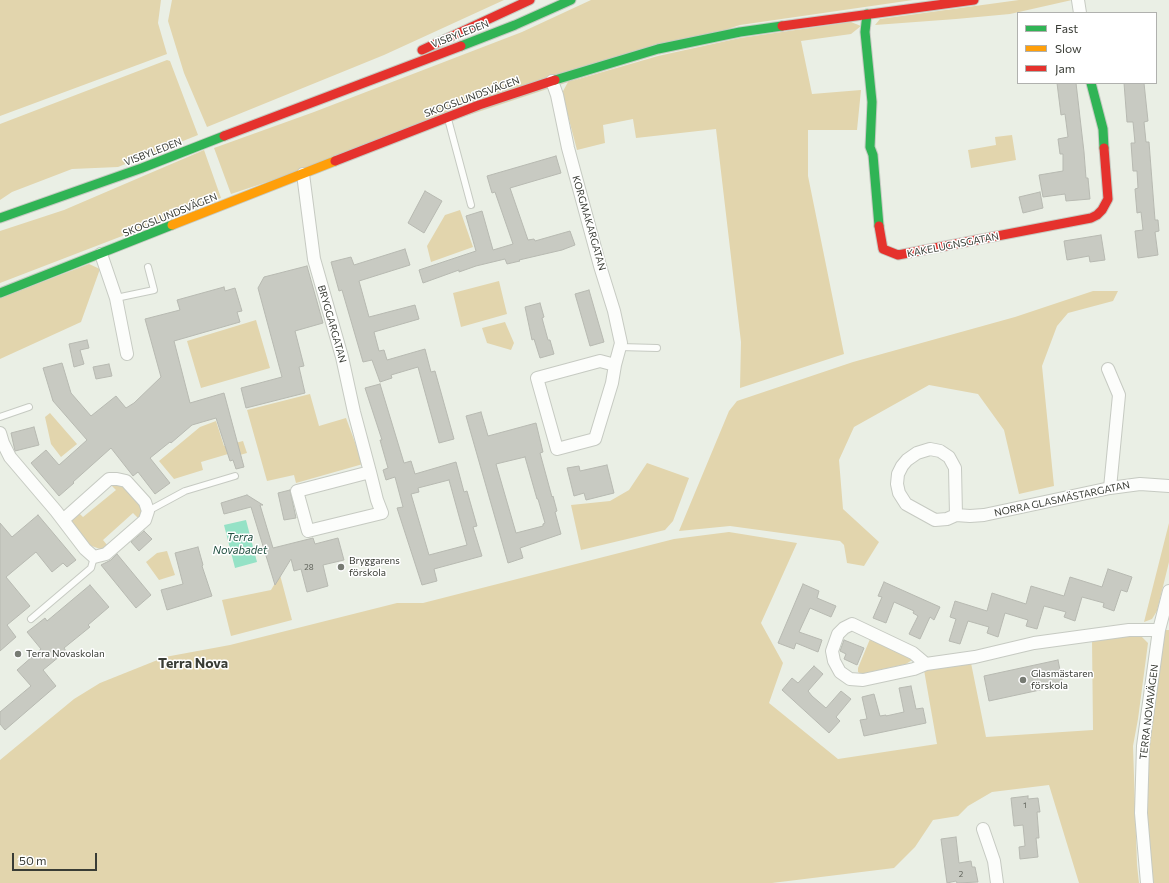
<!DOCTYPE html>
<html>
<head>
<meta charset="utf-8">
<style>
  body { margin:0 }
  #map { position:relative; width:1169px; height:883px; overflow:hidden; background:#eaefe5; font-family:Commissioner,sans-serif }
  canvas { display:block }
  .legend { position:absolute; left:1017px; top:12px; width:140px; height:72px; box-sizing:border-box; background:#fff; border:1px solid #b0b1ae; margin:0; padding:5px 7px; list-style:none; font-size:12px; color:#393c35 }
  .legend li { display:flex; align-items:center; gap:8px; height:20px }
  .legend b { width:20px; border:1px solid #b0b1ae }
  .scale { position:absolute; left:12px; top:853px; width:85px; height:18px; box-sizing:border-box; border:2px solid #393c35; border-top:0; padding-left:5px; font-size:12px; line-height:14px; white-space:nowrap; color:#393c35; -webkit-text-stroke:3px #fff; paint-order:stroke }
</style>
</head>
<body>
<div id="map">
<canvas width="1169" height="883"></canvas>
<ul class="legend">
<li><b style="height:5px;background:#30b455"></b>Fast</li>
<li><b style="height:5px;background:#ff9f0a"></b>Slow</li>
<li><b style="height:5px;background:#e5322d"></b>Jam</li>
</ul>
<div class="scale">50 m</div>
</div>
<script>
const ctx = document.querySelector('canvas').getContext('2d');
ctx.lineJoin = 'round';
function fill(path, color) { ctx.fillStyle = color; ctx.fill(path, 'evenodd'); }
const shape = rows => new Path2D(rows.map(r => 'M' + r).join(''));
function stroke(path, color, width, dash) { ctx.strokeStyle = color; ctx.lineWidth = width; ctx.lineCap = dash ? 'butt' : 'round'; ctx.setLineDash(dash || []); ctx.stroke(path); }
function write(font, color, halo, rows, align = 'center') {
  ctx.font = font + ' Commissioner,sans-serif'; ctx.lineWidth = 3; ctx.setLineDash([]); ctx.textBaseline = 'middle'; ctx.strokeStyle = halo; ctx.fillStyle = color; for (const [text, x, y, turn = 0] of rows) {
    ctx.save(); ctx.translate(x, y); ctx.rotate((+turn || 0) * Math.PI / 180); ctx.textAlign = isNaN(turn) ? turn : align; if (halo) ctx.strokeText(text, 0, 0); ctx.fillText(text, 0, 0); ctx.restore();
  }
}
fill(shape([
  [0,0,161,0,158,23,167,54,0,116],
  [172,0,504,0,384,55,207,127,184,73,168,21],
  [591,0,913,0,740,25,231,194,214,148,314,112,522,32],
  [1019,0,1072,0,1010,14,956,19,875,25,880,19],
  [851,22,861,26,851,34,801,41,812,94,861,90,857,130,808,130,808,176,844,354,740,388,741,342,716,129,636,138,633,119,603,125,605,143,577,150,562,93,568,82,658,56,740,38],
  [167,60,170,61,198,135,118,167,72,169,12,192,0,200,0,124],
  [1012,135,1016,160,971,168,968,150,996,145,995,137],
  [204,150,221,198,0,283,0,231,64,210],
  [460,210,473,247,431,262,427,246,445,215],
  [89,264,100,269,81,322,0,359,0,298],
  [499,281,507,314,461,327,453,293],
  [1093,291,1118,291,1113,301,1068,313,1057,326,1042,366,1054,486,1019,494,1004,430,978,394,929,385,854,427,839,460,843,509,879,542,864,566,847,563,844,545,840,541,730,526,679,531,729,411,737,401,853,362,1015,317],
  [256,320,270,368,201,388,187,341],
  [505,322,514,343,511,350,487,343,482,328],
  [310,394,319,426,346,418,363,464,296,483,294,475,267,481,247,410],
  [50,413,77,444,61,457,51,444,45,417],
  [216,421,224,446,243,441,247,453,229,458,228,454,201,462,203,470,174,479,159,461,200,427],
  [647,463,689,478,673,521,665,530,581,550,571,505,610,501,629,490],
  [117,483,125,487,141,505,142,513,138,518,133,513,103,540,108,546,104,549,100,549,89,545,73,525,72,520,73,516,77,511,83,517,116,490,110,484],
  [1169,523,1169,562,1157,611,1152,619,1144,622],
  [729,532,797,543,761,623,783,663,769,703,838,759,937,744,924,670,971,663,986,737,1093,730,1092,639,1133,634,1141,636,1148,643,1138,719,1133,746,1137,865,1139,883,1079,883,1049,785,992,792,968,806,958,816,933,820,915,847,894,868,772,883,0,883,0,760,74,699,100,683,165,657,230,645,397,603,423,603,674,539],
  [167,551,175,575,159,580,146,562,157,553],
  [280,575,292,620,231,636,222,600,271,590],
  [1165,630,1169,630,1169,883,1153,883,1148,842,1146,747],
  [870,639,912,658,912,660,906,664,861,674,858,672,858,668]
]), '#e2d5ad');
fill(shape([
  [246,520,257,562,235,568,224,525]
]), '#95e2c6');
const building = shape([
  [1057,83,1076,83,1084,152,1086,178,1088,178,1090,199,1066,201,1065,194,1043,197,1039,175,1063,171,1063,154,1060,154,1058,139,1068,137,1065,114,1061,115,1057,83],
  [1124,83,1144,83,1148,121,1144,122,1146,142,1149,142,1155,220,1158,220,1159,231,1155,232,1158,255,1138,258,1135,231,1143,230,1141,212,1137,213,1135,189,1138,188,1137,171,1133,171,1131,143,1135,143,1133,122,1127,122,1124,83],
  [556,156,561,173,510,188,528,240,534,239,535,241,570,231,575,245,562,250,519,260,520,261,507,264,505,259,476,266,459,272,459,270,423,283,419,270,476,251,466,216,482,211,493,250,513,244,495,192,492,193,487,176,556,156],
  [425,191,442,201,424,233,408,223,425,191],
  [1040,192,1043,208,1023,213,1019,197,1040,192],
  [1101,235,1105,260,1090,262,1089,256,1067,260,1064,241,1101,235],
  [405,249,410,265,359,281,369,317,415,305,419,319,374,332,379,351,384,350,387,360,425,349,431,372,435,371,454,439,439,443,418,367,391,375,392,378,380,382,372,360,363,362,342,290,339,291,331,262,351,257,354,265,405,249],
  [307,266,323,323,295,331,304,366,299,367,305,393,246,408,241,388,282,377,258,288,264,277,307,266],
  [224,287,225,291,235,288,242,311,237,312,240,322,174,341,190,403,224,393,244,467,236,469,233,460,230,461,216,418,192,425,171,443,170,442,150,458,170,483,155,494,138,472,133,476,111,448,73,482,74,483,59,496,31,463,46,450,59,465,87,440,53,401,43,368,62,363,71,393,91,416,116,396,126,408,134,403,161,377,145,319,180,310,177,300,224,287],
  [589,290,604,342,590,346,575,294,589,290],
  [540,303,544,317,542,318,548,340,550,340,554,354,540,358,534,339,532,340,525,307,540,303],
  [87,340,89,348,80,350,84,364,74,367,69,344,87,340],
  [109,364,112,376,96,379,93,367,109,364],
  [380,384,404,463,411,461,415,474,456,462,464,492,467,491,477,526,473,527,482,556,434,569,437,581,422,585,397,508,403,507,395,477,386,480,383,470,388,468,380,440,382,440,365,388,380,384],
  [449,480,467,545,429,555,411,494,419,492,418,488,449,480],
  [481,412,488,436,536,423,543,452,540,453,552,497,553,496,557,511,555,512,561,534,520,548,523,558,508,563,466,416,481,412],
  [525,457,537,499,538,499,545,523,543,524,543,526,516,533,496,464,525,457],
  [34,427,39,445,15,451,11,433,34,427],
  [607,465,614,493,586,500,584,493,574,496,567,468,579,466,580,471,607,465],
  [290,490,296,518,284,520,278,493,290,490],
  [247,495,263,505,260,505,273,548,313,538,315,544,338,538,344,560,323,565,328,586,307,592,301,569,294,571,291,559,275,585,251,507,224,514,221,503,247,495],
  [38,515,76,560,67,567,63,563,52,572,36,552,6,577,30,606,7,625,16,637,0,651,0,523,12,537,38,515],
  [144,531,152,539,139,551,131,542,144,531],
  [198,547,203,565,202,566,212,596,167,610,161,590,183,584,175,553,198,547],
  [117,554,151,595,136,608,101,565,111,560,117,554],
  [1108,569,1132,577,1127,592,1121,590,1114,611,1103,607,1104,603,1082,597,1075,621,1064,617,1066,612,1044,606,1037,629,1026,626,1028,620,1005,613,998,637,987,633,989,627,968,621,960,644,949,641,956,619,950,617,955,601,987,611,992,593,1026,604,1031,586,1064,596,1070,577,1102,587,1108,569],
  [884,582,940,607,934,620,930,617,920,639,909,634,918,616,913,613,914,611,894,602,886,623,873,618,882,597,878,596,884,582],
  [803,584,819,591,817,598,836,606,831,617,810,608,799,632,822,640,818,652,796,643,794,649,778,643,803,584],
  [90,585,109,607,88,625,90,627,64,648,66,651,43,670,56,686,5,730,0,724,0,712,31,686,17,670,41,649,27,632,45,618,47,621,90,585],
  [844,640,864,648,857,665,844,659,846,654,840,651,844,640],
  [1058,660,1063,685,989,701,984,676,1058,660],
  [814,666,823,674,808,691,812,696,826,708,841,691,851,699,836,717,840,721,829,733,782,690,792,678,798,683,814,666],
  [911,686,916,709,923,708,926,723,864,736,860,720,867,719,862,697,874,694,880,716,886,715,886,716,904,712,899,688,911,686],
  [1028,796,1028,799,1038,798,1040,812,1037,812,1039,838,1036,838,1038,857,1020,859,1019,847,1025,846,1023,825,1014,826,1011,798,1028,796],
  [956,837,959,863,971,861,972,867,975,867,978,882,957,883,956,881,947,883,941,839,956,837]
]);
fill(building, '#c8cac2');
stroke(building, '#b7b9b1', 1);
const lane = shape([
  [448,119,471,205],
  [116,298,154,290,148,267],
  [620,347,657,348],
  [0,417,29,407],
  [148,511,185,491,235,476],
  [31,619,91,568,94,557]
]);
const street = shape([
  [1078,0,1080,13],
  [552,81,557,95,568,148,600,266,614,311,621,343,615,365,600,361,537,378,557,449,595,439,612,383,615,365],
  [303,174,314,259,342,357,354,412,370,472,377,500,382,513,308,531,297,491,370,472],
  [101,254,116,298,127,354],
  [1108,369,1119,395,1110,488],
  [0,433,3,443,10,457,56,511,85,549,94,557,106,554,145,520,148,511,145,502,126,481,117,479,109,479,63,520],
  [956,515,955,468,949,457,940,451,930,449,917,453,907,460,902,466,898,474,897,484,899,493,906,504,935,520,947,519,956,515,970,516,984,515,1110,488,1140,484,1169,486],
  [926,664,914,669,863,680,850,679,840,672,834,661,832,651,838,634,844,628,852,624,913,653,926,664,975,657,1034,643,1129,630,1159,630],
  [983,829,994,861,997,883],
  [1147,883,1141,813,1143,746,1159,630,1169,591]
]);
const fast = shape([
  [867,14,865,32,872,102,870,147,873,155,879,226],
  [461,46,515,25,571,0],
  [555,80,658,49,740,32,782,26],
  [1091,83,1103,129,1104,148],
  [0,218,142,168,224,136],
  [0,293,172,225]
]);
const slow = shape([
  [172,225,335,161]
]);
const jam = shape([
  [782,26,974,0],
  [422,50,530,0],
  [224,136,461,46],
  [335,161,479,105,555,80],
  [879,226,883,249,898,255,1091,218,1097,215,1102,210,1108,199,1104,148]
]);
stroke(lane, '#c6cac2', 8);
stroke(street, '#c6cac2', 14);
stroke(fast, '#c6cac2', 11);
stroke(slow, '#c6cac2', 11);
stroke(jam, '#c6cac2', 11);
stroke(lane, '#fcfdfb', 6);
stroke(street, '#fcfdfb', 12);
stroke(fast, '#30b455', 9);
stroke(slow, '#ff9f0a', 9);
stroke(jam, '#e5322d', 9);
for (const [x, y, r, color] of [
  [341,567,4,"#777b73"],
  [18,654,4,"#777b73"],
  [1023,680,4,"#777b73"]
]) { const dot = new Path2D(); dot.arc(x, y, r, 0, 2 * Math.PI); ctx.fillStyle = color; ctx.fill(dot); stroke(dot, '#fff', 1.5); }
write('8px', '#5d6058', null, [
  ["28",309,567],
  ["1",1025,805],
  ["2",961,874]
]);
write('10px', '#393c35', '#fff', [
  ["VISBYLEDEN",460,34,-21],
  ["SKOGSLUNDSVÄGEN",472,97,-20],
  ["VISBYLEDEN",153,152,-21],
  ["SKOGSLUNDSVÄGEN",170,215,-22],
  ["KORGMAKARGATAN",589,223,74],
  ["KAKELUGNSGATAN",953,245,-11],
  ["BRYGGARGATAN",332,324,74],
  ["NORRA GLASMÄSTARGATAN",1062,499,-12],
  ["TERRA NOVAVÄGEN",1149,712,-83]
]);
write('10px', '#393c35', '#fff', [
  ["Bryggarens",349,561],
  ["förskola",349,573],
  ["Terra Novaskolan",26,654],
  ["Glasmästaren",1031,674],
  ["förskola",1031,686]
], 'left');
write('italic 11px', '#204f40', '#fff', [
  ["Terra",240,537],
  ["Novabadet",240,550]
]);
write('bold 14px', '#393c35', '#fff', [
  ["Terra Nova",193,663]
]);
</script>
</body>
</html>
